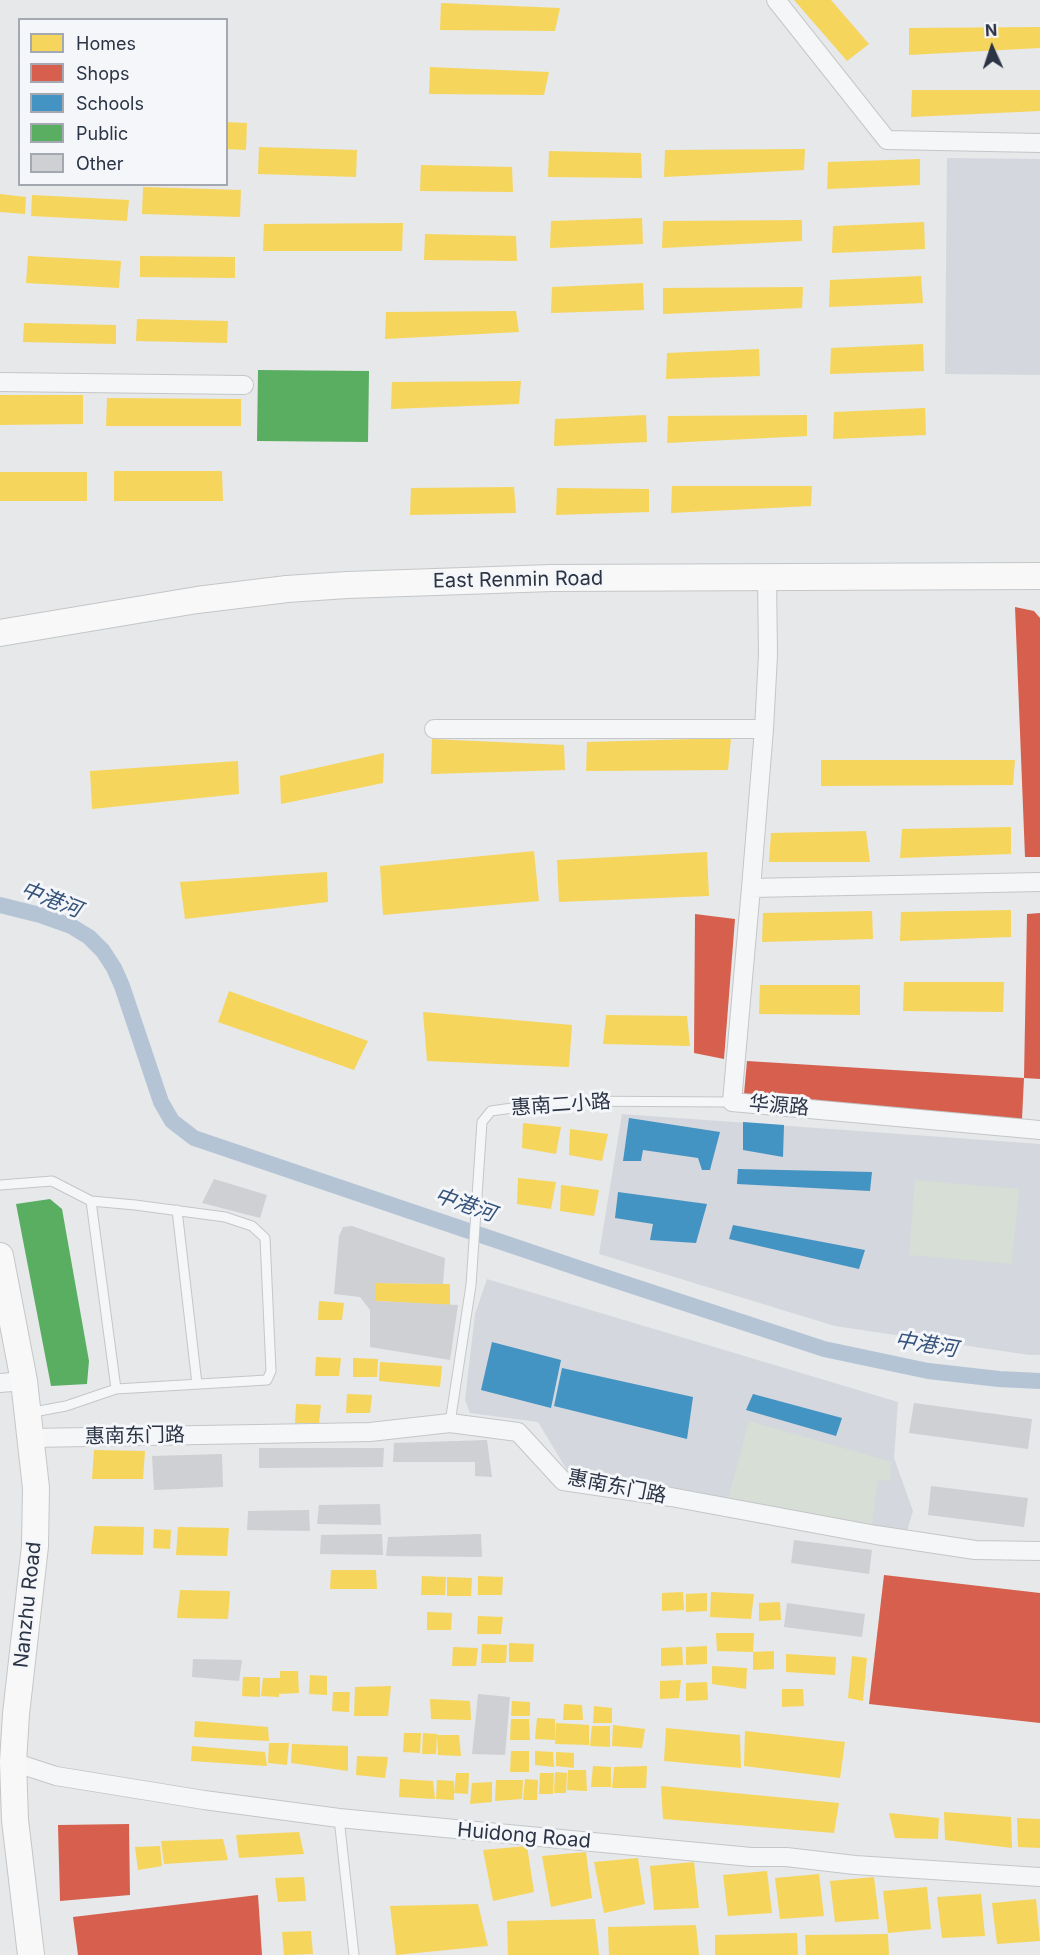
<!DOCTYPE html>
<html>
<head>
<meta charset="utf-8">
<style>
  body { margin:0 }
  #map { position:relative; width:1040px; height:1955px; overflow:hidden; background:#e6e8ea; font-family:Inter,sans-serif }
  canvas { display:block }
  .legend { position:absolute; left:18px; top:18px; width:210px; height:168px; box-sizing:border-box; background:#f4f6f9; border:2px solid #a4a8b1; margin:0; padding:8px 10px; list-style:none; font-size:18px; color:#2b3445 }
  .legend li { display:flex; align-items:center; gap:12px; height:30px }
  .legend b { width:30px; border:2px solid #a4a8b1 }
  .north { position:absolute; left:962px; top:18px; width:60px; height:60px; -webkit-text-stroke:4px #f4f6f9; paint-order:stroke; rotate:357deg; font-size:16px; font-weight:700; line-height:24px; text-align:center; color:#2b3445 }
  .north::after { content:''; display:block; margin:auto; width:21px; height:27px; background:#2b3445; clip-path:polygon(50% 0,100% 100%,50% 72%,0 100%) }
</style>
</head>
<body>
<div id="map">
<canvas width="1040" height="1955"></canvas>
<ul class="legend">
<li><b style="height:16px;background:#f6d55c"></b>Homes</li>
<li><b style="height:16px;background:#d6604d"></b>Shops</li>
<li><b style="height:16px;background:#4393c3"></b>Schools</li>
<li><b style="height:16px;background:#5aae61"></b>Public</li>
<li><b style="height:16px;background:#ced0d3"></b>Other</li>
</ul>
<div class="north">N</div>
</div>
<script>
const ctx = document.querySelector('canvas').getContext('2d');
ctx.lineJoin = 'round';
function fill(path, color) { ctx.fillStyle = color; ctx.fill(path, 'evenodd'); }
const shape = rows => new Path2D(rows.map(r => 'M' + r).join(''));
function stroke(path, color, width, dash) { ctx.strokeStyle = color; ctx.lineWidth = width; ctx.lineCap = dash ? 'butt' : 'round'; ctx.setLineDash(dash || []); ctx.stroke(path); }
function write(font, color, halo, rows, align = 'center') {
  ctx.font = font + ' Inter,"Noto Sans SC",sans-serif'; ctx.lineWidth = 6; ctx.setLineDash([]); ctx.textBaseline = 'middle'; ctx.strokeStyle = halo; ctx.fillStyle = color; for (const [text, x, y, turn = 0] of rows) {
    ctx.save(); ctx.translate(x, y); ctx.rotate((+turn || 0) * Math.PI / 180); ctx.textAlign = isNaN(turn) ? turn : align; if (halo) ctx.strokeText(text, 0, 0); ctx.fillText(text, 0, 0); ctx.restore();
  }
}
fill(shape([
  [947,158,1040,159,1040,375,945,374],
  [622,1114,1040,1144,1040,1355,1029,1355,835,1326,599,1254],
  [487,1279,898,1402,894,1458,913,1511,907,1531,567,1470,538,1422,470,1413,465,1400,475,1314]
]), '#d4d7dd');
fill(shape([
  [915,1180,1019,1189,1012,1264,909,1255],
  [749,1421,892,1462,890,1481,878,1480,872,1525,728,1499]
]), '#d6ded6');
fill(shape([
  [794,0,831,0,869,44,847,61],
  [441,3,560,8,555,31,440,30],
  [1040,27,1040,48,909,55,909,28],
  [430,67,549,72,544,95,429,94],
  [912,90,1040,90,1040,111,911,117],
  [226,122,247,123,246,150,226,149],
  [259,147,357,150,356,177,258,174],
  [805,149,804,170,664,177,665,150],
  [549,151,641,153,642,178,548,177],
  [920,159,920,185,827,189,828,162],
  [421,165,512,167,513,192,420,191],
  [143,187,241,190,240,217,142,214],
  [0,194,26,197,25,214,0,212],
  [32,195,129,200,127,221,31,216],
  [642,218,643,244,550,248,551,221],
  [802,220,802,241,662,248,663,221],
  [924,222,925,249,832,253,833,226],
  [403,223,402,251,263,251,264,224],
  [425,234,516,236,517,261,424,260],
  [28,256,121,261,119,288,26,283],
  [140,256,235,257,235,278,140,277],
  [921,276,923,303,829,307,830,280],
  [643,283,644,310,551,313,552,287],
  [803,287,802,308,663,314,663,288],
  [516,311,519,332,385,339,386,312],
  [137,319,228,321,227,343,136,341],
  [24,323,116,325,116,344,23,342],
  [923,344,924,371,830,374,831,348],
  [759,349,760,376,666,379,667,353],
  [521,381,519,404,391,409,392,382],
  [0,395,83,395,83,424,0,425],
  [107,398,241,399,241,426,106,426],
  [925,408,926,435,833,439,834,412],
  [646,415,647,442,554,446,555,419],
  [807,415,807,436,667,443,668,416],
  [114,471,222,471,223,501,114,501],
  [0,472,87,472,87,501,0,501],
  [672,486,812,486,811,506,671,513],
  [514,487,516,513,410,515,411,488],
  [557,488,649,489,649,512,556,515],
  [731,738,728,770,586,771,587,742],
  [432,739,564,745,565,770,431,774],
  [384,753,383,783,281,804,280,776],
  [821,760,1015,760,1013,785,821,786],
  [238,761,239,794,92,809,90,771],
  [1011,827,1011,854,900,858,902,829],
  [866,831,870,862,769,862,771,833],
  [534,851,539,901,383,915,380,866],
  [707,852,709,896,559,902,557,860],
  [327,872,328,902,185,919,180,882],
  [1011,910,1011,937,900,941,901,912],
  [872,911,873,939,762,942,763,913],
  [904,982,1004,982,1003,1012,903,1011],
  [760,985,860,985,860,1015,759,1014],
  [229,991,368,1041,354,1070,218,1022],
  [423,1012,572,1025,569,1067,427,1061],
  [606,1015,687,1016,690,1046,603,1044],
  [523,1123,561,1127,556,1154,522,1148],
  [570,1129,608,1134,602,1161,569,1155],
  [518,1178,556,1182,551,1209,517,1204],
  [561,1185,599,1190,594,1216,560,1211],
  [376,1283,450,1284,450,1305,376,1301],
  [319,1301,344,1303,342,1320,318,1320],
  [316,1357,341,1358,339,1376,315,1376],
  [353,1358,378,1359,377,1377,353,1377],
  [380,1362,442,1366,440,1387,379,1381],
  [347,1394,372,1395,370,1413,346,1413],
  [296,1404,321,1405,319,1423,295,1423],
  [94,1450,145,1451,143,1479,92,1479],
  [94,1526,144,1527,143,1555,91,1554],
  [178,1527,229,1528,227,1556,176,1555],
  [154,1529,171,1530,170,1549,153,1548],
  [331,1570,376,1570,377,1589,330,1589],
  [422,1576,446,1577,445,1595,421,1595],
  [478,1576,503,1577,502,1595,478,1595],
  [447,1577,472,1578,471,1596,447,1596],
  [180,1590,230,1591,228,1619,177,1618],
  [683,1592,684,1610,662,1611,662,1593],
  [711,1592,754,1594,751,1619,710,1617],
  [707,1593,707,1611,686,1612,686,1594],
  [780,1602,781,1620,759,1621,759,1603],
  [427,1612,452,1613,451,1630,427,1630],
  [478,1616,503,1617,501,1634,477,1634],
  [716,1633,754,1633,753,1652,717,1651],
  [509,1643,534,1644,533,1662,509,1662],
  [482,1644,507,1645,506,1663,481,1663],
  [707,1646,707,1664,686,1665,686,1647],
  [453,1647,478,1648,476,1666,452,1666],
  [682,1647,683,1665,661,1666,661,1648],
  [774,1651,774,1669,753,1670,753,1652],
  [786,1654,836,1657,835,1675,786,1672],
  [852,1656,867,1658,863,1701,848,1698],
  [712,1666,747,1668,746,1689,712,1684],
  [280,1671,298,1671,299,1693,279,1694,279,1697,261,1696,263,1678,280,1678],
  [310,1675,327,1676,327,1695,309,1694],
  [243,1677,260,1677,260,1697,242,1696],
  [681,1680,679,1698,660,1699,660,1681],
  [707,1682,708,1700,686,1701,686,1683],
  [391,1686,388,1716,354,1716,355,1687],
  [782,1689,803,1689,804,1706,782,1707],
  [333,1692,350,1692,349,1712,332,1711],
  [430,1699,470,1701,471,1720,431,1719],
  [512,1701,530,1702,530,1716,511,1716],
  [564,1704,582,1705,583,1720,563,1720],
  [594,1706,612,1708,612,1723,593,1723],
  [537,1718,555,1719,555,1740,535,1739],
  [511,1719,529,1719,530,1740,510,1740],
  [195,1721,268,1727,269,1741,194,1737],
  [556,1723,589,1725,589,1745,555,1744],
  [613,1725,645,1729,642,1748,612,1746],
  [592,1726,610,1726,610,1747,590,1746],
  [666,1728,740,1735,741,1768,664,1761],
  [745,1731,845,1742,840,1778,744,1766],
  [404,1733,421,1733,420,1753,403,1752],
  [423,1733,437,1734,436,1754,422,1754],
  [437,1735,459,1735,461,1756,438,1755],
  [269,1743,289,1743,287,1765,268,1763],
  [292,1744,348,1746,348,1771,291,1763],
  [192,1746,265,1752,267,1766,191,1761],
  [511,1751,529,1751,529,1772,510,1772],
  [535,1751,553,1752,554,1767,535,1765],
  [556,1752,574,1753,574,1768,556,1766],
  [357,1756,388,1757,385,1778,356,1775],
  [593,1766,611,1767,611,1787,591,1787],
  [647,1766,646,1788,612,1788,614,1767],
  [568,1770,586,1770,587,1791,567,1790],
  [555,1772,567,1773,566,1793,554,1793],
  [456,1773,469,1773,468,1794,454,1793],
  [540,1773,554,1773,553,1794,539,1794],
  [400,1779,433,1781,435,1799,399,1797],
  [525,1779,538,1780,537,1800,523,1800],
  [437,1780,454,1781,454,1800,436,1799],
  [496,1780,523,1780,522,1799,495,1801],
  [492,1782,492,1802,470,1804,472,1783],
  [661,1786,839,1803,834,1833,663,1819],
  [944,1812,1011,1817,1012,1848,945,1840],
  [889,1813,939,1818,938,1839,895,1838],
  [1017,1818,1040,1819,1040,1848,1018,1847],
  [299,1832,304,1854,239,1858,236,1835],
  [223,1839,228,1860,164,1864,161,1841],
  [160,1846,162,1866,138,1870,135,1847],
  [527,1846,534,1892,493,1901,483,1850],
  [586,1852,592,1898,551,1907,542,1856],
  [638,1858,645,1904,604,1913,594,1862],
  [694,1862,699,1908,654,1910,650,1866],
  [767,1871,772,1913,728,1916,723,1875],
  [819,1874,824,1916,780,1919,775,1878],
  [304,1877,306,1901,278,1902,275,1878],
  [874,1877,879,1919,835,1922,830,1881],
  [927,1887,931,1929,888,1933,883,1891],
  [981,1894,985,1936,942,1938,937,1897],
  [1036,1899,1040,1941,997,1944,992,1903],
  [478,1904,488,1946,396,1955,390,1906],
  [595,1919,599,1955,508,1955,507,1921],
  [696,1925,699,1955,609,1955,608,1927],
  [311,1931,313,1954,284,1955,282,1932],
  [797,1933,798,1955,715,1955,715,1935],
  [888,1934,889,1955,806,1955,805,1935]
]), '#f6d55c');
fill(shape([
  [1015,607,1034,611,1040,618,1040,857,1025,857],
  [1040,913,1040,1079,1024,1078,1027,914],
  [695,914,735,919,724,1059,694,1053],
  [747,1061,1024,1078,1022,1119,744,1094],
  [884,1575,1040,1593,1040,1723,869,1704],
  [129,1824,130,1895,60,1901,58,1825],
  [258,1895,262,1955,78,1955,73,1917]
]), '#d6604d');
fill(shape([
  [629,1118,720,1132,710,1170,702,1170,698,1158,643,1150,641,1161,623,1161],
  [743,1122,784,1125,783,1157,743,1150],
  [738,1169,872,1172,870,1191,737,1184],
  [618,1192,707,1204,696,1243,650,1240,653,1224,615,1218],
  [733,1225,865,1250,859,1269,729,1239],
  [492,1342,561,1360,551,1408,481,1390],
  [562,1368,693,1397,687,1439,554,1406],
  [753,1394,842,1418,836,1436,746,1410]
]), '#4393c3');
fill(shape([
  [258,370,369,371,368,442,257,441],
  [50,1199,62,1209,89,1361,87,1384,51,1386,16,1204]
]), '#5aae61');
stroke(shape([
  [0,905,40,915,71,926,89,937,103,951,114,968,122,986,161,1102,172,1121,194,1138,587,1271,824,1349,928,1371,999,1379,1040,1381]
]), '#b4c4d5', 16);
fill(shape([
  [214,1179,267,1195,260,1218,202,1203],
  [352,1226,445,1258,443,1284,376,1283,376,1301,458,1305,450,1360,370,1347,370,1310,360,1297,334,1294,339,1236,343,1227],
  [914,1403,1032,1419,1028,1449,909,1433],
  [487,1440,492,1477,475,1476,475,1462,393,1462,394,1443],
  [259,1448,384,1448,383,1467,259,1468],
  [222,1454,223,1487,154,1490,152,1456],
  [931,1486,1028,1498,1024,1527,928,1515],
  [380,1504,381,1525,317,1524,319,1505],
  [309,1510,310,1531,247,1530,248,1511],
  [382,1534,383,1555,320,1554,321,1535],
  [481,1534,482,1557,386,1556,388,1537],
  [794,1540,872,1550,869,1574,791,1563],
  [787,1603,865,1614,862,1637,784,1627],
  [193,1659,242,1660,239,1681,192,1677],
  [478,1694,510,1697,505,1755,472,1754]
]), '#ced0d3');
const lane = shape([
  [0,1185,52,1181,91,1201,116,1389,66,1406,28,1413],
  [91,1201,135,1205,225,1217,252,1226,265,1238,271,1371,267,1380,116,1389],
  [177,1210,197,1384],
  [450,1423,471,1285,482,1122,491,1111,562,1101,732,1102],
  [339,1818,354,1955]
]);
const street = shape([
  [776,0,887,140,1040,143],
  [0,382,244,385],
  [434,729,764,729,751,888,1040,882],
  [764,729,768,655,767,577],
  [751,888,732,1102,1040,1130],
  [0,1383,24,1381],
  [31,1438,370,1432,450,1423,518,1432,563,1481,671,1497,876,1535,975,1550,1040,1551],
  [13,1762,56,1776,204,1800,339,1818,751,1857,786,1857,855,1865,1040,1877]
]);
const secondary = shape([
  [0,633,197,600,287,589,347,585,552,578,1040,576],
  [0,1256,24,1381,36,1488,35,1546,16,1714,13,1762,15,1820,31,1955]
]);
stroke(lane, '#c4c6c8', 11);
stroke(street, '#c4c6c8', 20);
stroke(secondary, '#c4c6c8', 28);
stroke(lane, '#f5f6f7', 9);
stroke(street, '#f5f6f7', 18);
stroke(secondary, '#f8f8f8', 26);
write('20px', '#2b3445', '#f4f6f9', [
  ["East Renmin Road",518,580,-1],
  ["惠南二小路",561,1105,-4],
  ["华源路",779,1106,5],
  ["惠南东门路",135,1436,-1],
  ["惠南东门路",617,1487,11],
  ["Nanzhu Road",28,1605,-84],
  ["Huidong Road",524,1836,5]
]);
write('italic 21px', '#34527a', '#f4f6f9', [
  ["中港河",51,900,21],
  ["中港河",465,1205,19],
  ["中港河",926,1345,9]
]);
</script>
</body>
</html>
